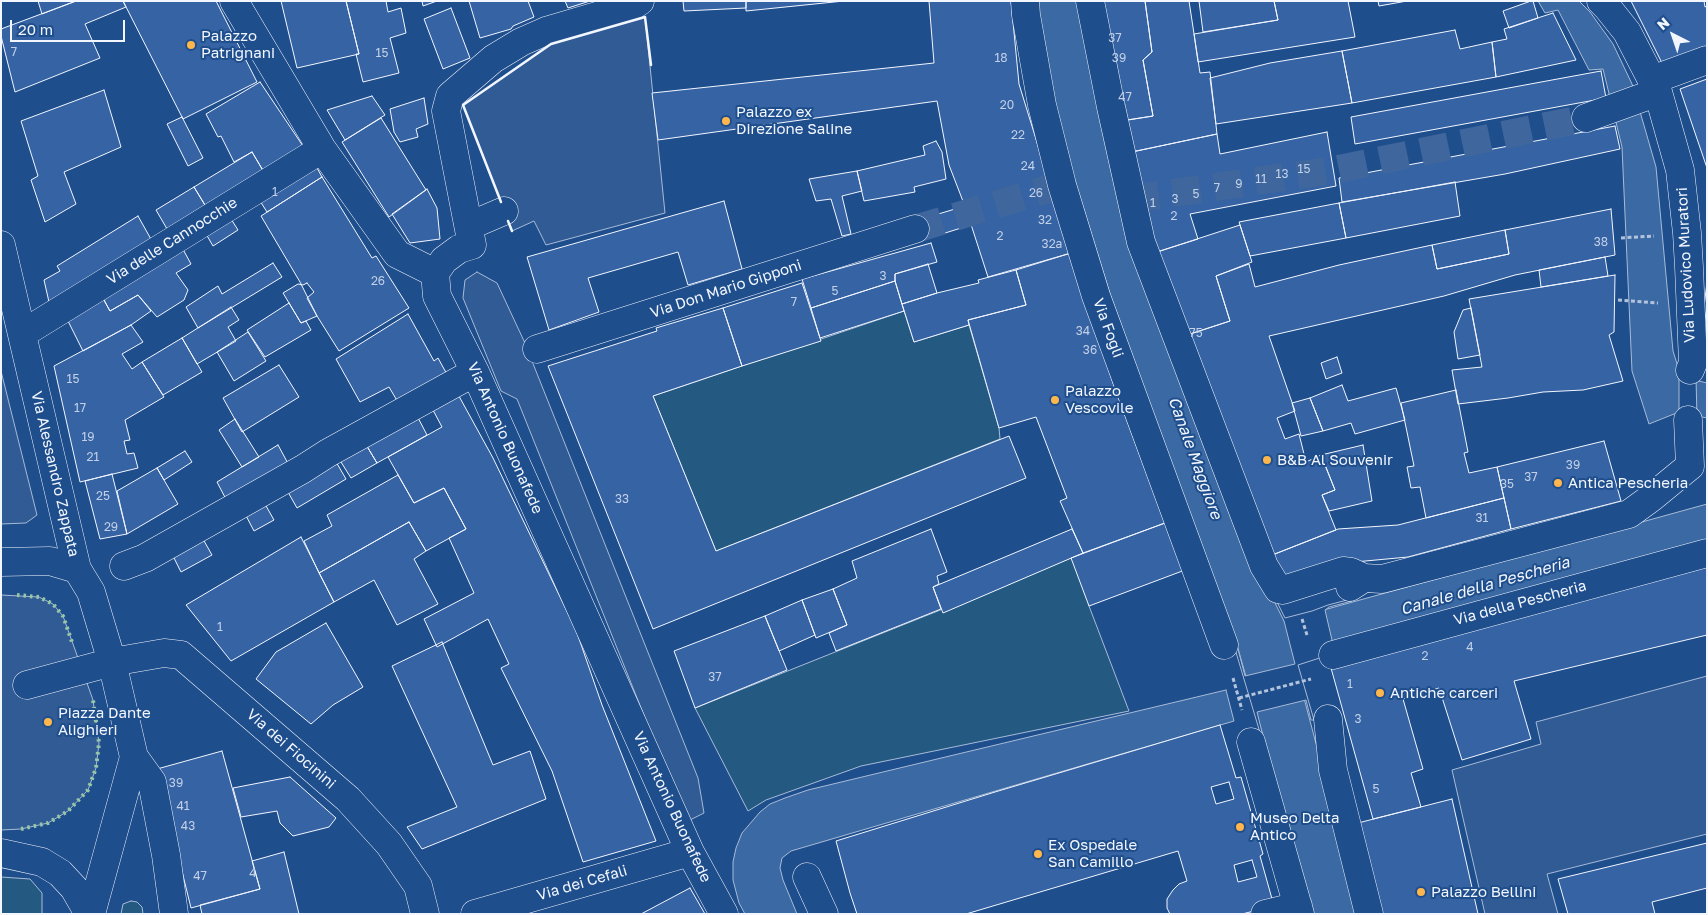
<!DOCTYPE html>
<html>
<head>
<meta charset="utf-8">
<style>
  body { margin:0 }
  #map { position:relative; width:1708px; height:915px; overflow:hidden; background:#1f4e8c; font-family:"Golos Text",sans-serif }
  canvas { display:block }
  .frame { position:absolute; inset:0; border:2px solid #f2f6ff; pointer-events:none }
  .north { position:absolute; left:1648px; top:10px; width:50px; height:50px; -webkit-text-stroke:4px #1f4e8c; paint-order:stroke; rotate:319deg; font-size:14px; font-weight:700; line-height:20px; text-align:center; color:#f2f6ff }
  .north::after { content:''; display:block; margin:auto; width:18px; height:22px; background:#f2f6ff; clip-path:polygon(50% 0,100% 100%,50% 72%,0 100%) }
  .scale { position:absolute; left:10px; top:20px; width:115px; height:22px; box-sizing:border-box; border:2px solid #f2f6ff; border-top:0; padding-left:6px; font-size:15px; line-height:18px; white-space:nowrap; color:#f2f6ff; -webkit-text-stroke:4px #1f4e8c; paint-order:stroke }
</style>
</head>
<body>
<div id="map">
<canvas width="1708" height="915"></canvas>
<div class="frame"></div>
<div class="north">N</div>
<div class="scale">20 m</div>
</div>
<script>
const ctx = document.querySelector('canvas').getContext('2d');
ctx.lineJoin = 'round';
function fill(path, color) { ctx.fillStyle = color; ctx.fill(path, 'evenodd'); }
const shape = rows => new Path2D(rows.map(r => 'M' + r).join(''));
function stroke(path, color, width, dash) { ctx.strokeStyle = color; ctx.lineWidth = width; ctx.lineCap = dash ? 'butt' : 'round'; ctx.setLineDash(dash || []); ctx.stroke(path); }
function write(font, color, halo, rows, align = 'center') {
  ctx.font = font + ' "Golos Text",sans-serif'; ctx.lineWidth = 4; ctx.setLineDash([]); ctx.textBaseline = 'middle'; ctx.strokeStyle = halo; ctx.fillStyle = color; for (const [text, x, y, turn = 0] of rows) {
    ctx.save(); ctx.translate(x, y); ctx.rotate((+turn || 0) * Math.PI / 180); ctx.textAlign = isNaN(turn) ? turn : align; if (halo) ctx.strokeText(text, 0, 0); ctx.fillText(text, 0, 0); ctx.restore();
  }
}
const green = shape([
  [904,311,914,342,969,325,999,428,1000,439,716,551,653,396,904,311],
  [1083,553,1089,606,1129,711,861,766,766,800,748,811,695,708,1083,553],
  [1,877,30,879,42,893,42,914,1,914,1,877],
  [131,901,137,902,142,907,143,914,121,914,123,904,131,901]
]);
fill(green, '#245a82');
stroke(green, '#a8bbd7', 1);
const parking = shape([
  [645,17,665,213,546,245,534,221,512,231,463,105,551,44,645,17],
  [477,272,497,283,524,341,698,778,704,813,690,820,678,800,517,399,501,391,463,298,465,280,477,272],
  [1,371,37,515,26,523,1,524,1,371],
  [1,595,39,597,53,604,63,616,93,700,99,743,96,768,88,790,68,811,48,823,21,829,1,830,1,595],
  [1707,676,1707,834,1547,874,1558,914,1485,914,1452,770,1541,744,1536,722,1707,676]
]);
fill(parking, '#305b95');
stroke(parking, '#a8bbd7', 1);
const water = shape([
  [1035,1,1083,1,1112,157,1284,621,1707,504,1707,541,1295,664,1361,914,1310,914,1263,736,1235,638,1111,297,1055,117,1035,1],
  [1538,1,1579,1,1590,12,1613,44,1632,84,1656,167,1673,351,1679,370,1699,381,1707,383,1707,418,1679,412,1649,424,1632,371,1622,147,1603,69,1589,70,1558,10,1545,13,1538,1],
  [1226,690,1234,721,791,851,782,858,780,868,783,880,797,914,745,914,739,903,733,880,733,862,736,848,742,833,760,812,770,804,785,798,808,790,958,754,1226,690]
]);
fill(water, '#3b69a3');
stroke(water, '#a8bbd7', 1);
const pier = shape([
  [1679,370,1696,377,1697,418,1679,415,1679,370],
  [1274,596,1285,618,1312,611,1328,605,1351,599,1352,601,1329,607,1325,610,1335,653,1298,665,1314,720,1311,720,1306,700,1257,712,1263,736,1261,736,1232,639,1235,638,1245,676,1295,664,1284,621,1272,597,1274,596]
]);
fill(pier, '#1f4e8c');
stroke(pier, '#a8bbd7', 1);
const building = shape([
  [38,1,76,1,42,14,38,1],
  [76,1,123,1,126,7,85,24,100,58,15,92,1,36,1,29,76,1],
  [123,1,216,1,257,82,183,119,123,1],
  [281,1,346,1,359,54,297,68,281,1],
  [346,1,386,1,388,12,401,8,406,33,390,38,399,73,363,82,356,54,359,54,346,1],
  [422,1,437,1,423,6,422,1],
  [469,1,528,1,534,17,513,26,511,29,480,38,469,1],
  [565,1,590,1,568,8,565,1],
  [683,1,746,1,746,8,684,11,683,1],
  [746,1,844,1,746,11,746,1],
  [929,1,1011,1,1019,84,1071,253,988,277,966,209,949,165,937,101,658,140,652,93,934,63,929,1],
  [1093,1,1145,1,1152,52,1143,60,1153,116,1116,122,1093,1],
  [1145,1,1189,1,1200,73,1210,72,1217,134,1127,153,1120,121,1153,116,1143,60,1152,52,1145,1],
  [1199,1,1274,1,1278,20,1203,32,1199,1],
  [1274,1,1348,1,1355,37,1198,62,1194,34,1278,20,1274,1],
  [1378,1,1407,1,1379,6,1378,1],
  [1531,1,1533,1,1538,18,1509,28,1503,11,1531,1],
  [1631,1,1704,1,1705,7,1707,6,1707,58,1667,73,1631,1],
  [451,8,470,58,443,69,424,19,451,8],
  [1553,13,1576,60,1496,77,1492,42,1507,39,1504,29,1553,13],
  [1455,30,1460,49,1492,42,1496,77,1352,103,1342,51,1455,30],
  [1342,51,1352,103,1216,124,1210,78,1270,63,1342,51],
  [1601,71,1606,98,1355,144,1351,117,1601,71],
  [1707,79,1707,168,1680,89,1707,79],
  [260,82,307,152,267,177,252,152,234,162,221,136,218,137,206,114,260,82],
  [104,90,121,147,64,172,76,204,45,222,31,180,38,176,21,121,104,90],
  [372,96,385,115,345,140,327,110,372,96],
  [424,98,428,124,416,129,418,137,400,142,394,132,390,109,424,98],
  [182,117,203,158,188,166,167,124,182,117],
  [381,118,426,190,389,217,342,142,381,118],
  [1615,126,1620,149,1505,174,1342,202,1339,178,1615,126],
  [1327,132,1336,186,1190,214,1198,239,1157,252,1127,153,1217,134,1220,154,1327,132],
  [936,141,942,152,946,179,914,187,915,192,864,201,857,171,925,155,923,146,936,141],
  [252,152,265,174,208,210,194,187,252,152],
  [311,157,322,177,267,212,255,193,311,157],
  [857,171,862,191,842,196,851,234,842,236,831,199,816,201,809,179,857,171],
  [322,177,372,258,376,256,409,308,339,351,317,316,300,282,261,216,322,177],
  [1455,182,1460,216,1346,238,1339,203,1455,182],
  [194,187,208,210,170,234,156,210,194,187],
  [427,189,437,208,440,239,410,243,392,214,427,189],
  [724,201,742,269,688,285,678,252,588,278,599,312,549,330,527,257,724,201],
  [1339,203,1346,238,1250,256,1239,222,1339,203],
  [955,209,961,228,942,234,940,228,920,235,915,221,955,209],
  [1611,209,1615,255,1515,275,1444,296,1269,336,1295,411,1277,418,1285,439,1299,434,1306,462,1321,455,1335,490,1322,495,1336,530,1270,556,1184,336,1230,321,1216,276,1249,264,1255,287,1339,265,1432,245,1437,269,1509,254,1505,230,1611,209],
  [226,211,238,230,213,246,202,227,226,211],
  [138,216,152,241,49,302,44,280,60,271,57,266,138,216],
  [1240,225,1252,262,1216,276,1230,321,1184,336,1157,252,1240,225],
  [1505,230,1509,254,1437,269,1432,245,1505,230],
  [179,242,191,264,176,273,188,290,184,300,157,317,138,295,110,311,99,291,179,242],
  [931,243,937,262,895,274,895,281,811,308,802,279,931,243],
  [1071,253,1113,383,1165,523,1083,553,1060,501,1067,498,1036,417,999,428,968,320,1026,305,1016,270,1071,253],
  [1605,257,1608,276,1541,287,1539,270,1605,257],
  [273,263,282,277,198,328,186,307,218,286,222,294,273,263],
  [928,264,937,293,902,304,895,281,895,274,928,264],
  [1016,270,1026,305,968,320,969,325,914,342,902,304,937,293,979,283,978,280,1016,270],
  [1615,275,1614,332,1609,335,1623,381,1583,390,1543,392,1508,398,1458,404,1452,370,1482,367,1469,299,1615,275],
  [895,281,904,311,820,338,811,308,895,281],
  [1707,282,1707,326,1704,307,1707,282],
  [307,283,314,292,307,298,317,316,301,323,283,293,298,284,303,285,307,283],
  [802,283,821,341,742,366,723,308,802,283],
  [99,291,110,311,138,295,151,311,131,325,83,351,64,313,99,291],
  [289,303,301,323,306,321,311,330,265,357,247,330,289,303],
  [231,307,239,320,228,327,236,341,197,364,182,338,231,307],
  [723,308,742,366,653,396,716,551,1009,436,1026,478,653,629,548,366,657,331,656,328,723,308],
  [1471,308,1480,355,1458,359,1454,332,1463,310,1471,308],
  [408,314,434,361,438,358,493,458,576,630,602,705,656,841,583,862,552,771,501,668,509,664,488,619,437,647,424,619,474,593,449,538,466,529,444,488,414,503,388,457,442,427,425,395,402,409,389,387,360,402,336,359,408,314],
  [131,325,143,342,122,354,132,369,142,362,164,397,125,420,130,440,124,441,127,454,134,453,138,468,80,482,54,366,131,325],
  [248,332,266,361,234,381,217,352,248,332],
  [182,338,202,372,163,395,142,362,182,338],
  [1337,357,1342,373,1326,379,1321,363,1337,357],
  [279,365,299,397,242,432,223,398,279,365],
  [1342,385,1348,401,1396,388,1405,420,1355,434,1351,423,1323,431,1310,398,1342,385],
  [1456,390,1468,452,1464,453,1469,473,1497,467,1504,498,1426,518,1420,487,1411,488,1407,467,1414,466,1401,403,1456,390],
  [1310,398,1323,431,1301,436,1292,403,1310,398],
  [414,410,427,435,377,463,362,438,414,410],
  [235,419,259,457,242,467,219,430,235,419],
  [362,438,377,463,351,478,336,454,362,438],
  [1604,441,1621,501,1511,529,1497,467,1604,441],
  [278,445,291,469,229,505,217,482,278,445],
  [1363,445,1372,501,1329,511,1322,495,1335,490,1321,455,1363,445],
  [185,451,192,462,164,480,157,468,185,451],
  [332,455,346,479,297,508,284,485,332,455],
  [157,468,178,504,127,534,117,491,157,468],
  [112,474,127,534,100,539,85,481,112,474],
  [398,475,414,503,444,488,466,529,426,551,409,522,319,573,304,541,332,526,327,515,398,475],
  [261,497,274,520,254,531,242,508,261,497],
  [1504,498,1511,529,1408,557,1344,563,1280,584,1267,557,1338,529,1398,525,1504,498],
  [409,522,426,551,414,559,438,604,397,625,374,580,334,602,319,573,409,522],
  [1165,523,1185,570,1089,606,1071,558,1165,523],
  [931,529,947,572,937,576,939,584,933,587,941,609,836,651,829,633,847,625,833,589,857,578,852,561,931,529],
  [1072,529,1083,553,943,613,933,587,1072,529],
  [199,532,212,555,181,572,169,548,199,532],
  [301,537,334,602,231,661,186,605,301,537],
  [1707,567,1707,635,1514,681,1531,739,1462,760,1439,688,1403,699,1423,769,1411,773,1421,807,1373,819,1331,668,1707,567],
  [833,589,847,625,816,638,802,600,833,589],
  [802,600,815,635,779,651,765,616,802,600],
  [765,616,787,670,695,708,674,651,765,616],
  [326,623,363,687,333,705,311,724,256,679,276,652,326,623],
  [442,642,493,765,530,751,546,799,422,849,407,827,457,807,392,666,442,642],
  [1220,725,1236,778,1241,777,1263,854,1260,856,1274,906,1242,914,1170,914,1167,908,1167,899,1173,890,1179,884,1187,881,1178,851,966,914,857,914,850,893,836,841,995,792,1220,725],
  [222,751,260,889,191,908,157,769,222,751],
  [290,777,336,818,329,827,293,836,280,823,277,811,241,817,233,788,290,777],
  [1229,782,1234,799,1216,804,1211,787,1229,782],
  [1452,799,1478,914,1379,914,1358,823,1452,799],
  [1707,843,1707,888,1652,902,1655,914,1568,914,1558,879,1707,843],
  [284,852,299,914,202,914,200,905,260,889,252,861,284,852],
  [1252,860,1257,877,1238,882,1234,865,1252,860],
  [690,888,705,914,641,914,690,888]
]);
fill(building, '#3563a3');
stroke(building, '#f2f6ff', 1);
stroke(shape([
  [1131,199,1334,170,1586,118],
  [915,229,1054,187]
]), '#3f679d', 28, [28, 14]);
const minor = shape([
  [234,1,322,149,397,254,435,273],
  [1025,1,1026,15,1042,105,1062,185,1096,296,1224,645],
  [1090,1,1111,107,1141,242,1264,566,1278,589,1283,590,1343,571,1351,572,1364,578],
  [1601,1,1607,7,1627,32,1658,92,1680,170,1687,233,1689,267,1693,363,1690,370],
  [1652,80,1707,60],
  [1586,118,1658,92],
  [469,226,504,211],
  [1,245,77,569,91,592,112,662,134,757,152,782,166,855,174,914],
  [435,273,437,296,475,372,690,852,724,914],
  [435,273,444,260,459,249,472,245,446,111,450,96,493,59,521,42,546,31,634,5,640,1],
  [22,334,322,149],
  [537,349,915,229],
  [1,562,50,561,77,569],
  [124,566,145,558,303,469,328,453,475,372],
  [1350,587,1364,578,1382,579,1629,514,1651,498,1690,466,1688,420],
  [1333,655,1707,553],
  [27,685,112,662,164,653,181,655,348,799,389,844,418,886,425,914],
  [1328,719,1333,770,1369,914],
  [1251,742,1300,914],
  [1,853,42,862,60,873,74,888,89,914],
  [807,877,824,914],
  [91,914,134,757],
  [475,914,690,852],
  [1265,914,1298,906]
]);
stroke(minor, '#f2f6ff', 29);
stroke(shape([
  [1621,238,1654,236],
  [1618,300,1658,303],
  [1302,619,1307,635],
  [1233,678,1242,710],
  [1239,698,1311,679]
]), '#b3c4dc', 3, [4, 2.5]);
stroke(minor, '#1f4e8c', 28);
stroke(shape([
  [17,595,39,597,53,604,63,616,73,645],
  [21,829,48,823,68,811,88,790,96,768,99,743,93,700]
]), '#97c8a6', 4, [2.5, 4]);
stroke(shape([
  [501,202,463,105,551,44,645,17,651,65],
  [508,221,512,231]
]), '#f2f6ff', 2.5);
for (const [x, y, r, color] of [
  [191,45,5,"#ffb74d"],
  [726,121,5,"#ffb74d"],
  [1055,400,5,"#ffb74d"],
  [1267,460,5,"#ffb74d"],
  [1558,483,5,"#ffb74d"],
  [1380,693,5,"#ffb74d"],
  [48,722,5,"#ffb74d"],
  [1240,827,5,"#ffb74d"],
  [1038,854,5,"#ffb74d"],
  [1421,892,5,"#ffb74d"]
]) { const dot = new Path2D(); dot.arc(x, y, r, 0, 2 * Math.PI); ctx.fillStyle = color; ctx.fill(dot); stroke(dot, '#1f4e8c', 2); }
write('12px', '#c3d1e8', null, [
  ["37",1115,38],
  ["7",14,52],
  ["15",382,53],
  ["18",1001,58],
  ["39",1119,58],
  ["47",1125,97],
  ["20",1007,105],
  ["22",1018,135],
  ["24",1028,166],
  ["15",1304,169],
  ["13",1282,174],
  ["11",1261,179],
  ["9",1239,184],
  ["7",1217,188],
  ["1",275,192],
  ["26",1036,193],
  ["5",1196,194],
  ["3",1175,199],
  ["1",1153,203],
  ["2",1174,216],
  ["32",1045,220],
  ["2",1000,236],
  ["38",1601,242],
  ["32a",1052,244],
  ["3",883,276],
  ["26",378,281],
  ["5",835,291],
  ["7",794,302],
  ["34",1083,331],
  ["75",1196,333],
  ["36",1090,350],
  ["15",73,379],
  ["17",80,408],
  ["19",88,437],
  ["21",93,457],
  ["39",1573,465],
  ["37",1531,477],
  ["35",1507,484],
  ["25",103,496],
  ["33",622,499],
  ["31",1482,518],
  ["29",111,527],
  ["1",220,627],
  ["4",1470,647],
  ["2",1425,656],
  ["37",715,677],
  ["1",1350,684],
  ["3",1358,719],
  ["39",176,783],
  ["5",1376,789],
  ["41",183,806],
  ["43",188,826],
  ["4",253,873],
  ["47",200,876]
]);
write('15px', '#f2f6ff', '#1f4e8c', [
  ["Palazzo",201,36],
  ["Patrignani",201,53],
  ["Palazzo ex",736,112],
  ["Direzione Saline",736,129],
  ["Palazzo",1065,391],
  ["Vescovile",1065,408],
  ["B&B Al Souvenir",1277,460],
  ["Antica Pescheria",1568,483],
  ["Antiche carceri",1390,693],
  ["Piazza Dante",58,713],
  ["Alighieri",58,730],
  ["Museo Delta",1250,818],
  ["Antico",1250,835],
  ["Ex Ospedale",1048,845],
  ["San Camillo",1048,862],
  ["Palazzo Bellini",1431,892]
], 'left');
write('15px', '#f2f6ff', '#1f4e8c', [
  ["Via delle Cannocchie",172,241,-32],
  ["Via Ludovico Muratori",1686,265,-93],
  ["Via Don Mario Gipponi",726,289,-18],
  ["Via Fogli",1108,328,70],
  ["Via Antonio Buonafede",505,438,66],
  ["Via Alessandro Zappata",55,474,77],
  ["Via della Pescheria",1520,603,-15],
  ["Via dei Fiocinini",291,749,41],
  ["Via Antonio Buonafede",672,807,65],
  ["Via dei Cefali",582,883,-16]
]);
write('italic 16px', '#f2f6ff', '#1f4e8c', [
  ["Canale Maggiore",1195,458,70],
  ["Canale della Pescheria",1485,586,-16]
]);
</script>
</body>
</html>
